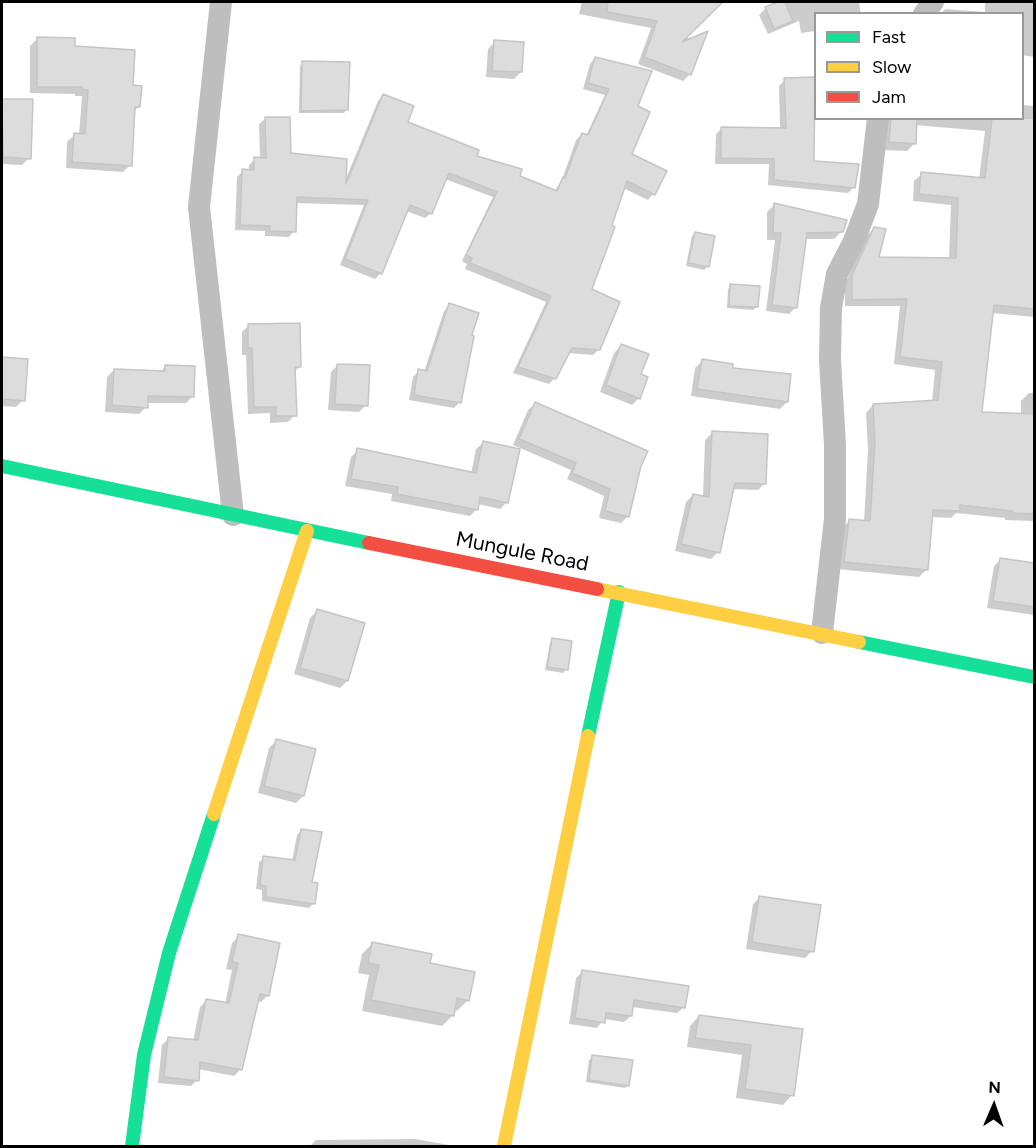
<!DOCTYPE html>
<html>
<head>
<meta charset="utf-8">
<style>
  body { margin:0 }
  #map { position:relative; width:1036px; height:1148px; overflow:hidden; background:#fff; font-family:Figtree,sans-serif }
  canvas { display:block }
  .frame { position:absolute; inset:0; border:3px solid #000; pointer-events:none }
  .legend { position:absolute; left:814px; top:12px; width:210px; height:108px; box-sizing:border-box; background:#fff; border:2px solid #999; margin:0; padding:8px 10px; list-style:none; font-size:18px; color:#000 }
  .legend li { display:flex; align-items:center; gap:12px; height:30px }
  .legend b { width:30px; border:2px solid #999 }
  .north { position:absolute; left:964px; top:1076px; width:60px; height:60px; -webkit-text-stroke:4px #fff; paint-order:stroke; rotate:2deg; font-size:16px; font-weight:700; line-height:24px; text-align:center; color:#000 }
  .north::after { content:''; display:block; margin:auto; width:21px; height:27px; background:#000; clip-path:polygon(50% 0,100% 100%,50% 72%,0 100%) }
</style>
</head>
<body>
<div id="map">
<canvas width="1036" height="1148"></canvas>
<div class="frame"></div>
<ul class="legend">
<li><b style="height:8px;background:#16e098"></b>Fast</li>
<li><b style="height:8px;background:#ffcf43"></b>Slow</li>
<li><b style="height:8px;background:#f24e42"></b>Jam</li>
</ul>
<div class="north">N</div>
</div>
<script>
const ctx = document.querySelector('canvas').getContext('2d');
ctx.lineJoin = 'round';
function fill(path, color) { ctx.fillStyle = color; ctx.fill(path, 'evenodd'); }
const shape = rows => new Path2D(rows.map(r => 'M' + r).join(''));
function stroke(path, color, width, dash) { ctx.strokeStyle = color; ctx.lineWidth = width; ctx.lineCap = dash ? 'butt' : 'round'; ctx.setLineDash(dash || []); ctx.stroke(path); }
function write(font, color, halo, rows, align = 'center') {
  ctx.font = font + ' Figtree,sans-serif'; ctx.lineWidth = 4.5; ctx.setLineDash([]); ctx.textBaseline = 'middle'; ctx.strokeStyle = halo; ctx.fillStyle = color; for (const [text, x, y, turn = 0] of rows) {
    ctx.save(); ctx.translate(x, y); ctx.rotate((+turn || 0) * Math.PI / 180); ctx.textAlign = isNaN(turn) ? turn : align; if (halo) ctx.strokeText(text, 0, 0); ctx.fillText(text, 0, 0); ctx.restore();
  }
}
fill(shape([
  [582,2,686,2,712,10,686,37,702,43,690,74,683,81,638,64,651,28,579,14],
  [776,2,859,2,861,14,816,14,816,31,801,33,799,21,768,34,759,15,766,8,776,4],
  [985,2,1034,2,1034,57,1022,55,1022,14,941,14,945,9,985,12],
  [37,39,73,47,131,87,139,106,133,112,130,165,123,172,66,168,67,142,74,135,79,135,82,96,75,96,75,94,30,93,30,46],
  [495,42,521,72,514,79,486,77,488,49],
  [595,58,636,107,630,155,653,194,648,200,623,188,590,290,599,349,593,355,568,353,555,378,549,384,513,373,546,302,465,269,467,264,462,261,493,197,445,179,431,213,425,218,406,211,381,273,375,279,340,265,364,205,295,203,294,231,289,237,265,236,265,231,235,230,237,177,243,171,249,171,249,165,255,159,260,159,259,124,265,119,290,154,345,181,378,101,383,95,406,123,518,177,554,192,562,180,576,140,582,134,586,136,605,95,583,89,590,64],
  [303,63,347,109,344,113,299,113,300,66],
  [785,80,812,162,854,187,848,193,768,185,769,164,715,164,716,134,722,128,780,129,779,86],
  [2,100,31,101,29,158,22,165,2,164],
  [1022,105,1034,106,1034,317,992,313,980,414,1021,415,1021,401,1029,393,1034,393,1034,521,1005,520,1005,518,956,513,951,518,931,517,927,569,919,577,837,569,842,528,849,521,864,522,868,450,866,413,873,405,932,402,935,370,894,364,900,306,845,306,845,284,867,236,874,228,878,258,949,259,951,205,913,201,914,181,922,174,979,179,985,131,915,125,915,143,907,151,882,150,881,118,1022,118],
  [774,205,842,231,834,239,805,239,796,307,789,314,766,311,775,240,767,240,767,212],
  [696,233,714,237,707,267,704,270,686,266,692,236],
  [731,286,756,307,753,310,727,308,728,289],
  [450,305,470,336,460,402,454,408,409,400,413,377,419,371,424,372,444,311],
  [249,325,299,367,293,373,295,415,288,422,270,423,270,413,248,414,246,355,242,355,242,332],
  [621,346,639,375,639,398,632,405,600,392,614,353],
  [2,359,26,361,23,400,16,407,2,406],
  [702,361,731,370,787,402,780,409,691,396,695,368],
  [338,365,366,405,359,412,328,410,331,372],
  [166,366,193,396,186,403,147,403,146,407,139,414,105,412,107,377,114,370,160,372],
  [535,404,640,466,628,516,621,523,599,518,604,496,567,479,571,470,513,445,528,410],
  [712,433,765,483,758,490,732,489,718,552,711,559,675,551,686,502,693,495,703,497,705,440],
  [484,442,507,502,500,509,478,504,477,509,470,516,391,501,392,494,345,486,351,457,358,450,471,474,476,449],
  [1001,559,1034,564,1034,615,987,608,994,566],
  [317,611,347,681,340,688,294,674,310,618],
  [553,639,566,670,563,673,545,670,550,643],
  [276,741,303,796,296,803,258,793,269,748],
  [302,830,314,903,309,908,262,901,262,890,256,889,259,862,264,858,292,861,297,835],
  [760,897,812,951,805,958,746,949,753,904],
  [239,936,268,995,261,1002,257,1001,241,1069,234,1076,198,1069,197,1080,191,1086,158,1083,162,1045,169,1038,193,1041,200,1007,207,1000,225,1004,232,970,226,969,232,943],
  [373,943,429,964,468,1000,457,1011,453,1010,452,1016,442,1026,362,1011,369,975,358,973,362,954],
  [582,972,684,1007,677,1013,632,1007,631,1016,624,1022,604,1019,597,1028,569,1024,576,978],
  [699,1016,801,1030,792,1095,783,1105,736,1098,742,1055,687,1047,690,1026],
  [593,1057,628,1085,625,1088,586,1082,589,1060],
  [416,1139,454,1146,310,1146,316,1140]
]), '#0003');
const building = shape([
  [608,2,723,2,682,42,708,31,691,75,644,57,657,21,607,12,608,2],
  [778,2,785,2,793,21,774,29,765,7,778,2],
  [37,37,75,38,75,46,135,50,133,85,142,86,140,107,135,107,132,166,72,162,74,133,85,134,88,90,82,89,82,87,37,87,37,37],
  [494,40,524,42,522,72,492,71,494,40],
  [595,57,652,71,638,106,650,112,632,154,667,171,655,195,627,181,612,225,615,227,592,289,620,302,600,350,572,348,556,379,518,367,551,296,470,263,472,258,466,255,497,192,449,173,432,214,410,205,382,274,345,259,368,200,297,197,296,232,270,231,270,226,240,225,242,169,254,170,254,157,266,158,265,117,290,117,291,153,347,159,346,184,383,94,414,106,408,122,479,150,477,156,522,169,520,176,557,191,563,177,565,178,582,133,588,135,609,89,588,83,595,57],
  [302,61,350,62,348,110,301,111,302,61],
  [815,77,814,161,859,164,855,188,774,180,774,159,721,158,721,127,786,128,784,78,815,77],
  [2,99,33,99,31,159,3,157,2,99],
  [891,118,917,118,916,144,889,142,891,118],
  [992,118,1035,118,1035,309,994,305,982,412,1035,414,1035,514,1012,513,1012,511,960,505,960,511,933,510,928,570,844,562,849,519,870,521,875,442,873,404,938,400,942,362,900,357,907,299,852,300,852,275,874,227,886,229,879,257,956,258,958,198,919,194,921,172,985,178,992,118],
  [774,203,847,220,843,232,807,233,797,308,772,305,781,233,773,233,774,203],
  [695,232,715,236,709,267,688,263,695,232],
  [730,284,760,286,758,307,729,306,730,284],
  [449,303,479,313,472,335,474,336,461,403,414,395,418,369,427,371,449,303],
  [300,323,301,367,295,367,297,416,276,416,276,407,254,407,252,348,248,348,248,324,300,323],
  [621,344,649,354,641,374,648,377,640,399,606,385,621,344],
  [2,357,28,359,25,401,2,399,2,357],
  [702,359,733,364,733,368,791,374,788,402,697,389,702,359],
  [337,364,370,365,368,406,335,404,337,364],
  [165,365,195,366,194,397,148,396,148,408,112,405,114,369,165,371,165,365],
  [535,402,648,451,641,466,629,517,605,511,610,489,572,473,576,463,519,439,535,402],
  [712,431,768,434,766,484,735,483,720,553,681,544,693,494,709,497,712,431],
  [483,441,520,449,508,503,480,497,478,510,397,494,398,487,351,479,357,448,476,473,483,441],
  [1000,558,1035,563,1035,607,993,601,1000,558],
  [317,609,365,623,348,681,300,668,317,609],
  [552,638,572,641,568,670,547,667,552,638],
  [276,739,316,749,304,796,264,786,276,739],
  [301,829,322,832,312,882,318,883,315,904,266,897,266,886,260,885,263,856,295,860,301,829],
  [759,896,821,905,814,952,752,942,759,896],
  [238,934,280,943,269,996,260,994,242,1070,200,1062,199,1081,164,1077,168,1037,198,1040,206,999,229,1003,238,963,232,962,238,934],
  [372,942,432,954,430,963,475,972,469,1001,457,998,454,1016,371,1000,379,965,368,963,372,942],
  [582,970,689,986,685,1008,634,1000,632,1016,606,1013,605,1023,575,1018,582,970],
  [699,1015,803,1029,794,1096,745,1089,751,1045,695,1038,699,1015],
  [592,1055,633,1060,629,1086,589,1080,592,1055]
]);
fill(building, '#dcdcdc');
stroke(building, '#c5c5c5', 1.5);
stroke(shape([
  [221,2,199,207,233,515],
  [924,14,933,2],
  [822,633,835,519,835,445,830,360,831,308,837,274,854,241,868,204,878,118]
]), '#bebebe', 22);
stroke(shape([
  [2,466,369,543],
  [859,642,1034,677],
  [588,736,619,592],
  [132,1146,144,1055,169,953,214,814]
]), '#16e098', 14);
stroke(shape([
  [597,589,859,642],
  [214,814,307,531],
  [504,1146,588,736]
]), '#ffcf43', 14);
stroke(shape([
  [369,543,597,589]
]), '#f24e42', 14);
write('21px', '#000', '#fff', [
  ["Mungule Road",522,552,11]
]);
</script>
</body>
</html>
